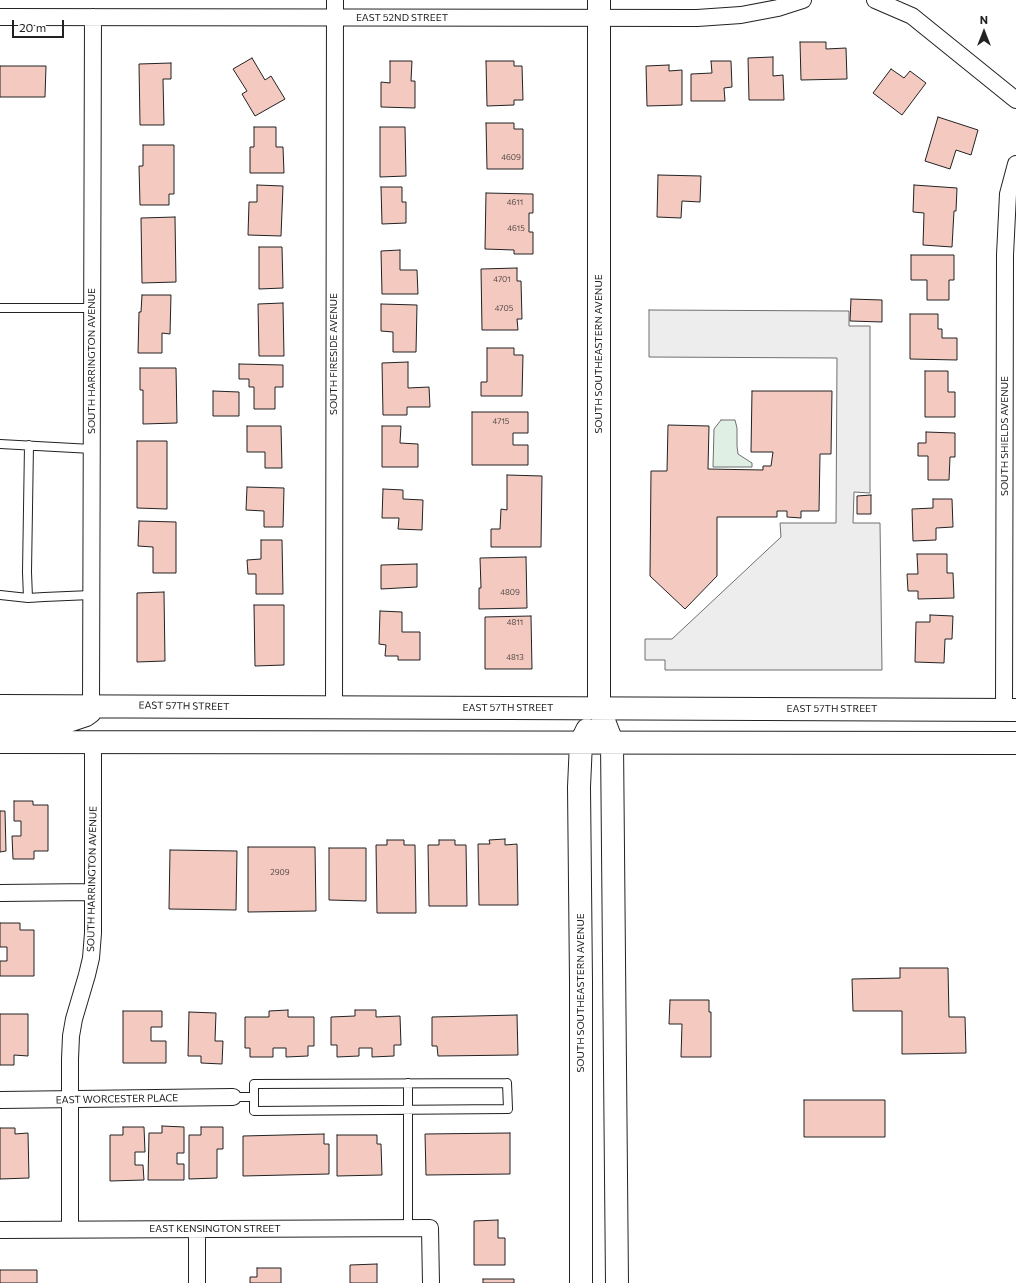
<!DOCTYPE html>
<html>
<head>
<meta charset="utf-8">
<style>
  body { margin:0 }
  #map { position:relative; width:1016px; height:1283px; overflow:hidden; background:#fff; font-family:Commissioner,sans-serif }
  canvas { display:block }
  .north { position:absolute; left:964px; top:12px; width:40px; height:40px; -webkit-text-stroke:3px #fff; paint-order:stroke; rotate:0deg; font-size:11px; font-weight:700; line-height:16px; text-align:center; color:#222 }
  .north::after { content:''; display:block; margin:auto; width:14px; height:18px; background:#222; clip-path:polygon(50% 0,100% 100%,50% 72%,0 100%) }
  .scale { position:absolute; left:12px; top:20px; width:52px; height:18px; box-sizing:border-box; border:2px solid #222; border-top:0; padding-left:5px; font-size:12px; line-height:14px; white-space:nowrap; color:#222; -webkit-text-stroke:3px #fff; paint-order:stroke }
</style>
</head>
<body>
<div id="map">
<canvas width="1016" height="1283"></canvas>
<div class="north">N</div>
<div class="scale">20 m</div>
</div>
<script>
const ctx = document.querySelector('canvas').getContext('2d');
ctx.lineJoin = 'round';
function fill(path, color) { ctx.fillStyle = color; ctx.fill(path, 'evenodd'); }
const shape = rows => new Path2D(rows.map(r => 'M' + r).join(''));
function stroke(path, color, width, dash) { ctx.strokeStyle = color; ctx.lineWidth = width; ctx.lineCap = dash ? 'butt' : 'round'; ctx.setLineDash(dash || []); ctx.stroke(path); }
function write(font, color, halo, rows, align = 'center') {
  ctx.font = font + ' Commissioner,sans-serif'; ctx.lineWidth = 3; ctx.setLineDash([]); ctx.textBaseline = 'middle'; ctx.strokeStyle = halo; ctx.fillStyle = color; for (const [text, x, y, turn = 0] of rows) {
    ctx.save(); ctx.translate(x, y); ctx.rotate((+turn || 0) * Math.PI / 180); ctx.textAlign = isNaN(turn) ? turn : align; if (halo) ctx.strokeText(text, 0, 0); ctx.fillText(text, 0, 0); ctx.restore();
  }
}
const green = shape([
  [721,420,735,420,737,428,737,446,738,454,752,463,752,467,713,467,714,429,721,420]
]);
fill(green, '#e0efe3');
stroke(green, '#6f6f6f', 1);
const parking = shape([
  [649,310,849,311,849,326,870,326,870,493,854,492,853,523,880,523,882,670,665,670,665,660,645,660,645,639,672,639,781,537,780,523,836,523,837,358,649,357,649,310]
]);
fill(parking, '#ededed');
stroke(parking, '#6f6f6f', 1);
const building = shape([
  [800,42,826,42,826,49,846,48,847,79,801,80,800,42],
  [773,57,773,76,783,75,784,100,749,100,748,58,773,57],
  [252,58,265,80,271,76,285,99,255,116,242,94,247,91,233,69,252,58],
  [390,61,412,61,411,81,415,81,415,108,381,107,381,82,390,83,390,61],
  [486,61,514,61,514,66,522,66,523,100,514,100,514,105,487,106,486,61],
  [711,61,731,61,732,87,724,88,725,101,691,101,691,74,712,73,711,61],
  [171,63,171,79,163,79,164,125,140,125,139,64,171,63],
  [669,65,669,71,682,70,682,105,647,106,646,66,669,65],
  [0,66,46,66,45,97,0,97,0,66],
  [891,69,904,78,910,71,926,83,902,115,873,93,891,69],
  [938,117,978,130,971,155,956,150,950,169,925,161,938,117],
  [486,123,514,123,514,129,523,129,523,169,487,169,486,123],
  [254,127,276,127,276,147,283,147,284,173,250,173,250,147,254,147,254,127],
  [380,127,405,127,406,176,380,177,380,127],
  [143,145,174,145,174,194,169,194,169,205,140,205,139,166,143,166,143,145],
  [658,175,701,176,700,202,682,201,681,218,657,217,658,175],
  [257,185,283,186,281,236,248,235,249,202,257,202,257,185],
  [914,185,957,188,956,211,954,211,952,247,923,245,924,213,913,212,914,185],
  [381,187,402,187,402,202,406,202,406,223,382,224,381,187],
  [486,193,533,194,533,213,529,213,529,232,533,232,533,254,514,254,514,250,485,249,486,193],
  [175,217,176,282,142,283,141,218,175,217],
  [259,247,282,247,283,288,259,289,259,247],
  [400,250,400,270,417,270,418,294,382,294,381,251,400,250],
  [911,255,954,255,954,280,949,280,949,300,927,300,927,280,911,280,911,255],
  [517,268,517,281,521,281,522,319,517,319,518,330,482,330,481,269,517,268],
  [142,295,171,295,170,334,162,333,162,353,138,353,139,312,141,312,142,295],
  [851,299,882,300,882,322,850,321,851,299],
  [283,303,284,356,259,356,258,304,283,303],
  [381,304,417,305,416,352,393,352,393,332,381,331,381,304],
  [910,314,938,314,938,329,942,329,942,338,957,338,957,360,910,359,910,314],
  [487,348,514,348,514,355,523,355,522,396,481,396,481,382,487,382,487,348],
  [408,362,408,388,429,387,430,407,407,407,407,415,383,415,382,363,408,362],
  [239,364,283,365,283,387,275,387,275,409,254,409,254,387,249,387,249,379,239,379,239,364],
  [140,368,176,368,177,423,143,424,143,390,140,390,140,368],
  [925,371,948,371,948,392,955,392,955,417,925,417,925,371],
  [213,391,239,392,239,416,213,416,213,391],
  [752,391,832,391,831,454,820,454,819,511,801,511,801,518,787,517,787,511,777,511,777,517,717,517,717,576,685,609,650,576,651,471,667,471,668,425,709,426,708,469,763,470,763,466,771,466,773,452,751,452,752,391],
  [472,412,528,412,528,433,513,433,513,445,528,445,528,465,472,465,472,412],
  [247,426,281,426,282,468,265,468,265,452,247,452,247,426],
  [382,426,401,426,400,443,418,444,418,467,382,467,382,426],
  [926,432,955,433,955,457,950,457,949,480,928,480,928,456,918,456,918,443,926,443,926,432],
  [137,441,167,441,167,509,137,508,137,441],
  [507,475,542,476,541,547,491,547,491,529,500,529,501,509,507,510,507,475],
  [247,487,284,488,283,527,264,527,264,511,246,510,247,487],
  [383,489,403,490,403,499,423,500,422,530,398,529,399,518,382,518,383,489],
  [871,495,871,514,857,514,857,496,871,495],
  [933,499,952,499,953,527,936,528,936,540,913,541,912,509,933,508,933,499],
  [139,521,176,522,176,573,153,573,153,547,138,546,139,521],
  [261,540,282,540,283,594,256,594,256,574,248,574,247,560,261,559,261,540],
  [917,554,947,554,947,573,953,573,954,598,918,599,918,591,908,591,907,574,918,574,917,554],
  [526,557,527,608,479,609,479,588,481,588,480,558,526,557],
  [417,564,417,587,381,589,381,565,417,564],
  [164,592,165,661,137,662,137,593,164,592],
  [254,605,284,605,284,665,255,666,254,605],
  [380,611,402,612,402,632,420,632,420,660,398,660,398,656,385,656,386,645,379,644,380,611],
  [930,615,953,616,952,639,945,639,944,663,915,662,916,622,930,622,930,615],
  [531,616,532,669,485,669,485,617,531,616],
  [14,801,33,801,33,805,48,805,48,851,34,851,34,859,13,859,12,836,21,836,21,821,14,821,14,801],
  [0,811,5,811,6,851,0,852,0,811],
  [505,839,505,845,517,844,518,905,479,905,478,844,490,844,489,840,505,839],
  [387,840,404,840,404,845,415,845,416,913,377,913,376,845,387,845,387,840],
  [439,840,455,840,455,845,466,845,467,906,429,906,428,845,439,845,439,840],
  [248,847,315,847,316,911,248,912,248,847],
  [329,848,366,848,366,901,329,900,329,848],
  [170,850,237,851,236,910,169,909,170,850],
  [0,923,20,923,20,930,34,930,34,976,0,976,0,961,7,961,7,947,0,947,0,923],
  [900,968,948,968,949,1017,965,1017,966,1053,902,1054,902,1011,853,1011,852,979,900,978,900,968],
  [670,1000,709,1000,709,1012,711,1012,711,1057,681,1057,682,1024,669,1024,670,1000],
  [288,1010,288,1017,314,1017,314,1046,308,1046,308,1056,286,1057,286,1048,273,1048,273,1057,250,1057,250,1048,245,1048,245,1017,269,1017,269,1011,288,1010],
  [355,1010,376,1010,376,1017,400,1016,401,1045,394,1045,394,1056,372,1057,372,1048,359,1048,359,1056,337,1057,337,1045,331,1045,331,1017,355,1016,355,1010],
  [123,1011,162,1011,162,1027,151,1027,151,1041,166,1041,166,1063,123,1063,123,1011],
  [189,1012,216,1013,215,1041,223,1041,222,1064,201,1063,201,1056,188,1056,189,1012],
  [0,1014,28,1014,28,1056,14,1055,14,1065,0,1065,0,1014],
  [517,1015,518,1055,438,1056,437,1046,432,1046,432,1017,517,1015],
  [804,1100,885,1100,885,1137,804,1137,804,1100],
  [162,1126,184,1127,184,1153,177,1153,177,1164,184,1164,184,1180,148,1180,149,1133,162,1133,162,1126],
  [123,1127,144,1127,145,1152,135,1152,135,1165,143,1165,144,1180,110,1181,110,1135,123,1135,123,1127],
  [201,1127,223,1127,223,1149,217,1149,217,1178,189,1179,189,1135,201,1135,201,1127],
  [0,1128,15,1128,15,1134,28,1133,29,1178,0,1179,0,1128],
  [510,1133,510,1174,426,1175,425,1134,510,1133],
  [324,1134,324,1144,329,1144,329,1174,243,1176,243,1136,324,1134],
  [337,1135,377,1135,377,1144,381,1144,382,1175,337,1176,337,1135],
  [498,1220,498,1238,505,1238,505,1265,474,1265,474,1221,498,1220],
  [377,1264,377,1283,350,1283,350,1265,377,1264],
  [257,1268,281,1268,281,1283,250,1283,250,1277,257,1277,257,1268],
  [0,1270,37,1270,37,1283,0,1283,0,1270],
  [483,1279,514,1279,514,1283,483,1283,483,1279]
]);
fill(building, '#f3c9c0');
stroke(building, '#222', 1);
const lane = shape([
  [0,308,92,308],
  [0,444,92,449],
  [29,445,27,572,28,598,44,597,91,595],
  [0,595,28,598],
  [408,1083,408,1229],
  [507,1083,508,1109,254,1111,254,1084,507,1083],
  [233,1097,254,1097]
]);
const street = shape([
  [875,0,912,16,1016,100],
  [0,17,697,18,741,15,778,8,803,0],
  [91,705,93,17],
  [334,708,335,0],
  [1004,710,1005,255,1008,194,1016,164],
  [0,893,93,892],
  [0,1100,233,1097],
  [70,1229,70,1059,71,1036,74,1019,87,975,91,958,93,933,93,742],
  [0,1230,430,1228,431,1283],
  [197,1230,197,1283]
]);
const secondary = shape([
  [599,0,599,708,612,742,617,1283],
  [0,706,1016,710],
  [0,725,48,724,65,722,86,715,90,712,91,705],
  [0,742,1016,743],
  [581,1283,581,981,579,787,581,742,587,730]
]);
stroke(lane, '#222', 10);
stroke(street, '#222', 18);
stroke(secondary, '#222', 24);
stroke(lane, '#fff', 8);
stroke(street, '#fff', 16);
stroke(secondary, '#fff', 22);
write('8px', '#564c4a', null, [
  ["4609",511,157],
  ["4611",515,202],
  ["4615",516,228],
  ["4701",502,279],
  ["4705",504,308],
  ["4715",501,421],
  ["4809",510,592],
  ["4811",515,622],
  ["4813",515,657],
  ["2909",280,872]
]);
write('10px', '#222', '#fff', [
  ["EAST 52ND STREET",402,18],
  ["SOUTH FIRESIDE AVENUE",334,354,-90],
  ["SOUTH SOUTHEASTERN AVENUE",599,354,-90],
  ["SOUTH HARRINGTON AVENUE",92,361,-90],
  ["SOUTH SHIELDS AVENUE",1005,436,-90],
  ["EAST 57TH STREET",184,706,1],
  ["EAST 57TH STREET",508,708],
  ["EAST 57TH STREET",832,709],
  ["SOUTH HARRINGTON AVENUE",92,879,-89],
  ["SOUTH SOUTHEASTERN AVENUE",581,993,-90],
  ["EAST WORCESTER PLACE",117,1099,-1],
  ["EAST KENSINGTON STREET",215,1229]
]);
</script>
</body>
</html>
